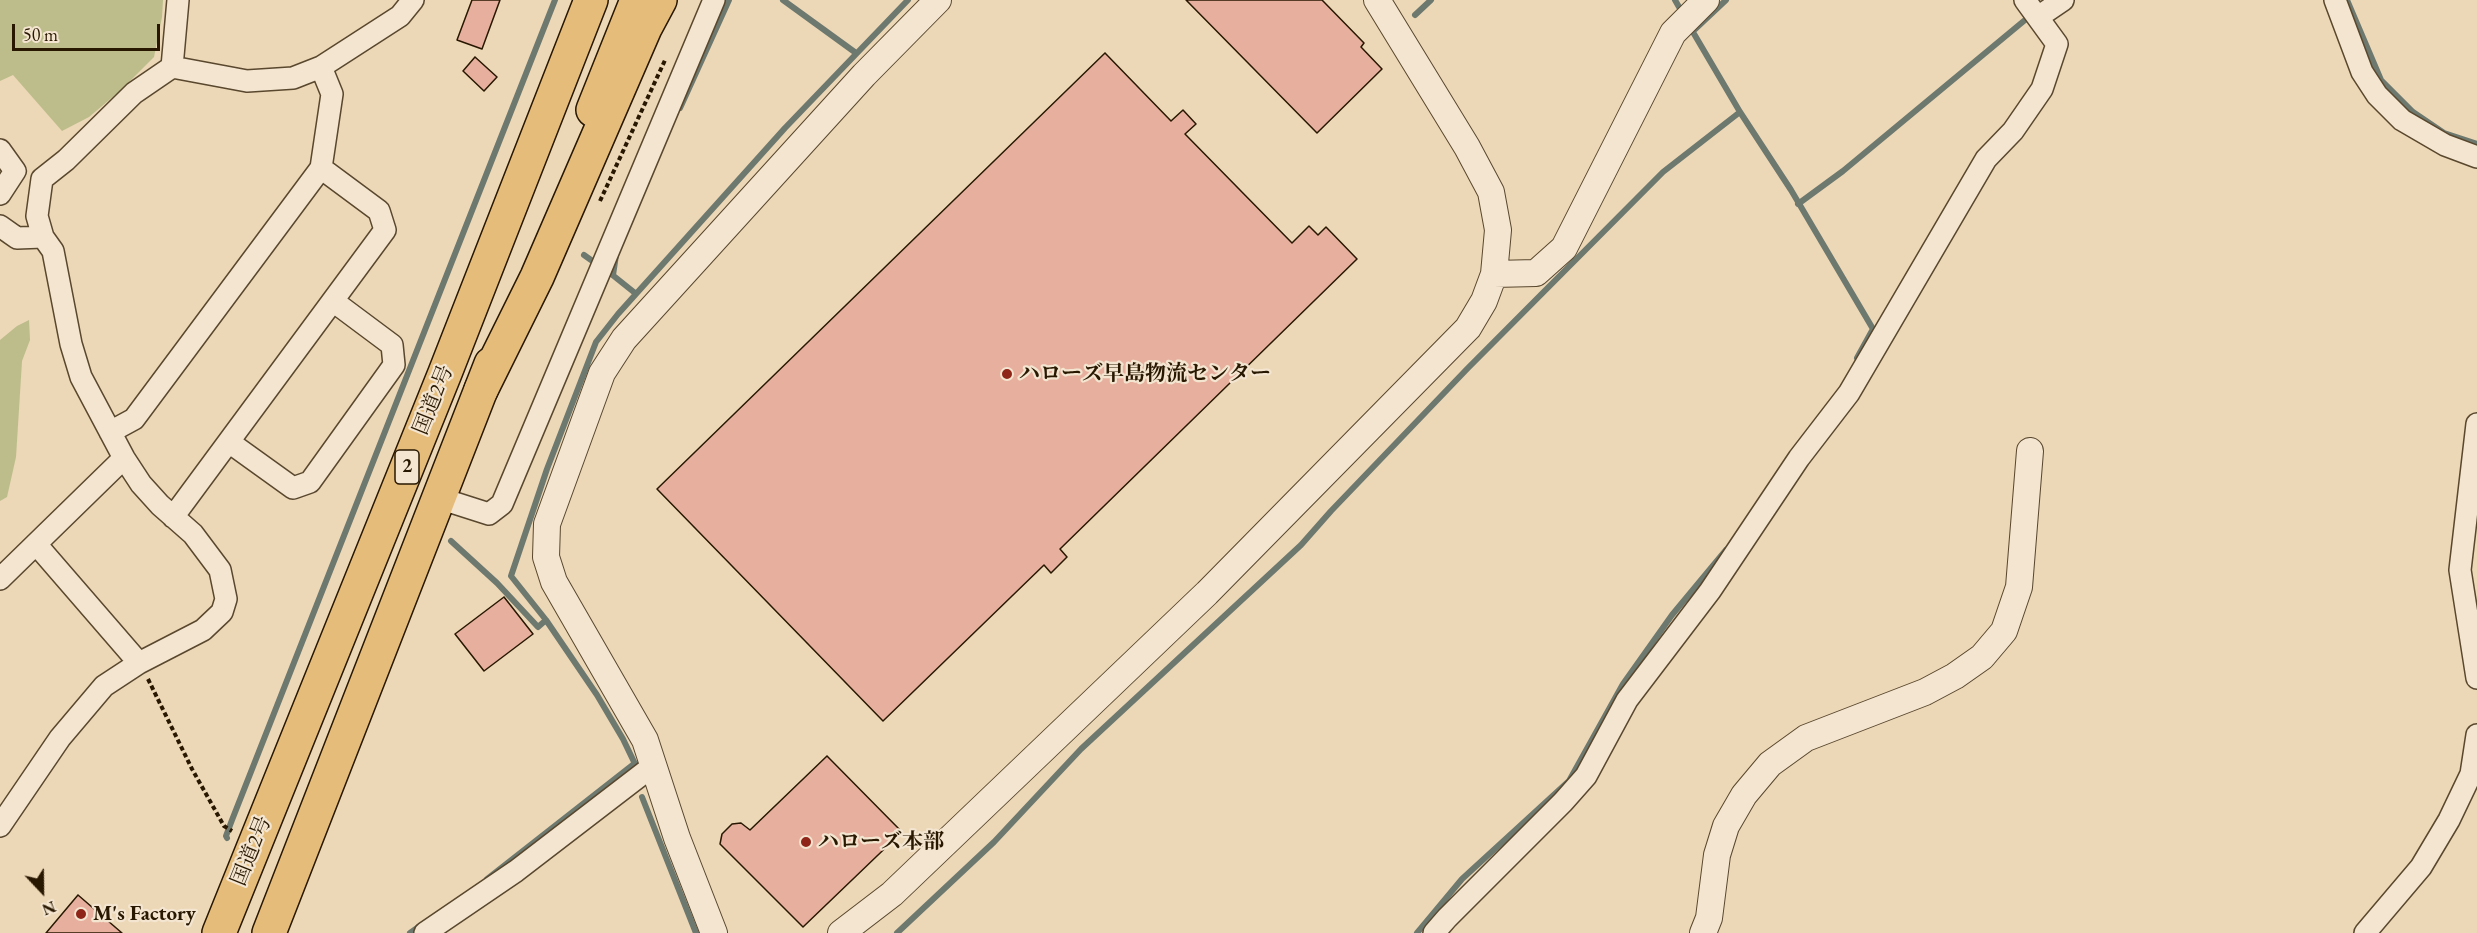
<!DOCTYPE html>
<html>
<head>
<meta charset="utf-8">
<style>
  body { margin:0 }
  #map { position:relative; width:2477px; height:933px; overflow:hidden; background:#ecd7b6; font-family:"EB Garamond",serif }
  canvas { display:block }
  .north { position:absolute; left:12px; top:861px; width:60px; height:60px; -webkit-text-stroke:4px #f3e5d0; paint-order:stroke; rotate:158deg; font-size:16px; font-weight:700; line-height:24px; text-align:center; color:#281701 }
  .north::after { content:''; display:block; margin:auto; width:21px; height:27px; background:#281701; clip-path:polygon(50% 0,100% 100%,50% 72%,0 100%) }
  .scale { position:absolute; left:12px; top:24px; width:148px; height:27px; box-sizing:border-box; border:3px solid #281701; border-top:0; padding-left:8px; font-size:18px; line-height:21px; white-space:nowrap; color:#281701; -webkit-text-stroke:4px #f3e5d0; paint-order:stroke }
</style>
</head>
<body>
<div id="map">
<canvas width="2477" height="933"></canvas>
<div class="north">N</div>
<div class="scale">50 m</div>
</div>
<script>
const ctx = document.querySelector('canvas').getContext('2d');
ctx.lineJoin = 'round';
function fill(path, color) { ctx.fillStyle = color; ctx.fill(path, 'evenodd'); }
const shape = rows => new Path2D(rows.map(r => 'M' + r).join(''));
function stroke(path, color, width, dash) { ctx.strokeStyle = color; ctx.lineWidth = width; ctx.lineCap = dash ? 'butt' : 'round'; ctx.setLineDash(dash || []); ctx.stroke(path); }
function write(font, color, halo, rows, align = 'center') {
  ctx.font = font + ' "EB Garamond","Noto Serif JP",serif'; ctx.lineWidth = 4.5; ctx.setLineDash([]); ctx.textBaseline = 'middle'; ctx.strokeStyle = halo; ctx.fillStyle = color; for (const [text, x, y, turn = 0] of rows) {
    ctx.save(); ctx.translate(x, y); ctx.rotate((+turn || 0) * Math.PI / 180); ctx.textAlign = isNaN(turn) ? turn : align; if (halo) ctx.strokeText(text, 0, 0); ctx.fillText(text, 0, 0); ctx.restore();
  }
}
fill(shape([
  [0,0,163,0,162,17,154,57,121,90,89,117,62,131,13,75,0,81],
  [29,320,30,340,22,361,16,457,7,497,0,501,0,340,17,326]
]), '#bcbd8b');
stroke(shape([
  [783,0,856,53],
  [1675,0,1679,7],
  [2347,0,2381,80,2413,112,2444,133,2477,144],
  [1415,15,1431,0],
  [1690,27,1740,112,1791,190,1873,329,1857,358],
  [1692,32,1726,0],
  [680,108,729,0],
  [1798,204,1843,171,2025,20],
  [584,255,591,260],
  [610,273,635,293],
  [613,275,616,255],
  [451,541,497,583,538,627,546,620],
  [636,766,623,739,597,695,546,620,511,576,547,469,596,342,618,314,785,128,908,0],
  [642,797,696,933],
  [227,838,226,836,232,820,555,0],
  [487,879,635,763],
  [410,933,420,926],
  [897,933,994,842,1081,749,1301,545,1331,511,1467,369,1663,172,1740,112],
  [1417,933,1462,879,1569,781,1623,684,1672,615,1726,550]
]), '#6d786e', 6);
const building = shape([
  [472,0,500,0,482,49,457,40,472,0],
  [1186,0,1322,0,1364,43,1361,47,1382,69,1317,133,1186,0],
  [1105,53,1171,121,1183,110,1196,124,1185,134,1292,243,1309,226,1318,235,1326,227,1357,259,1060,549,1067,557,1051,573,1044,565,883,721,657,489,1105,53],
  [475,57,497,77,484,91,463,71,475,57],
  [504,597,533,634,484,671,455,634,504,597],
  [827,756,902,832,803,927,720,844,722,834,732,824,741,823,750,830,827,756],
  [78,895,122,933,46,933,78,895]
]);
fill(building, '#e7b09e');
stroke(building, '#281701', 1.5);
const minor = shape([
  [2335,0,2362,72,2377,95,2402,120,2445,145,2477,157],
  [2038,17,2063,0],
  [172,67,178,0],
  [0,150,15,171,0,194],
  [0,226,17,238,43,237],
  [2477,424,2460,570,2477,678],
  [110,432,134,419,321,168,332,94,321,67],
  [229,442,293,488,310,482,394,365,392,345,333,301],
  [439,498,489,514,502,504,714,0],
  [173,517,385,230,379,211,321,168],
  [36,544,139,663],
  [0,579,124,458],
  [0,826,60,738,104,686,139,663,203,630,222,612,226,599,220,570,193,534,160,505,141,484,124,458,81,377,71,344,53,251,43,237,37,216,42,179,66,160,134,93,172,67,247,81,293,78,321,67,400,16,413,0],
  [425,933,516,871,654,765],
  [1434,933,1447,918,1563,802,1586,776,1627,700,1710,591,1799,458,1849,393,1986,159,2013,131,2042,89,2057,44,2025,0],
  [2365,933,2421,867,2449,820,2471,774,2477,735]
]);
const tertiary = shape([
  [1377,0,1467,147,1491,192,1498,230,1494,274],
  [714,933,677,838,645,740,554,582,546,557,547,524,602,373,624,339,864,75,938,0],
  [841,933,892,894,1207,593,1468,328,1484,301,1494,274,1536,273,1564,248,1673,33,1706,0],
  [1703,933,1709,918,1717,855,1726,826,1744,795,1770,764,1806,738,1925,692,1955,676,1982,657,2004,631,2019,587,2030,451]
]);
const trunk = shape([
  [593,110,637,0],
  [219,933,445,373,591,0],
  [269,933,491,364]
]);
const motorway = shape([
  [481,390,537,277,645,28,660,0]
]);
stroke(minor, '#59472e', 24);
stroke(tertiary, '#59472e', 28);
stroke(trunk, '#281701', 36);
stroke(motorway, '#281701', 36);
stroke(shape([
  [600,201,666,58],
  [148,679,192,769,224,826,232,831]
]), '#281701', 4, [4.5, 3]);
stroke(minor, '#f3e5d0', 21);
stroke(tertiary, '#f3e5d0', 26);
stroke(trunk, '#e6bc7b', 33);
stroke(motorway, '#e6bc7b', 33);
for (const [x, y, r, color] of [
  [1007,374,6,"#8f2418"],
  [806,842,6,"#8f2418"],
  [81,914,6,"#8f2418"]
]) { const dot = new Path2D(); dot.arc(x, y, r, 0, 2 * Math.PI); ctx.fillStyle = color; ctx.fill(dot); stroke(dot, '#f3e5d0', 2); }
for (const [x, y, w] of [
  [407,467,24]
]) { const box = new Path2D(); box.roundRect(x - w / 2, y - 17, w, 34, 4.5); ctx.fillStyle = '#f3e5d0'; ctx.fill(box); stroke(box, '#281701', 1.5); }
write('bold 20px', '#281701', null, [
  ["2",407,467]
]);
write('bold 21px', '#281701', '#f3e5d0', [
  ["ハローズ早島物流センター",1019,374],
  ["ハローズ本部",818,842],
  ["M's Factory",93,914]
], 'left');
write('21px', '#281701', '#f3e5d0', [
  ["国道2号",434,400,-68],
  ["国道2号",252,851,-68]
]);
</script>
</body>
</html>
